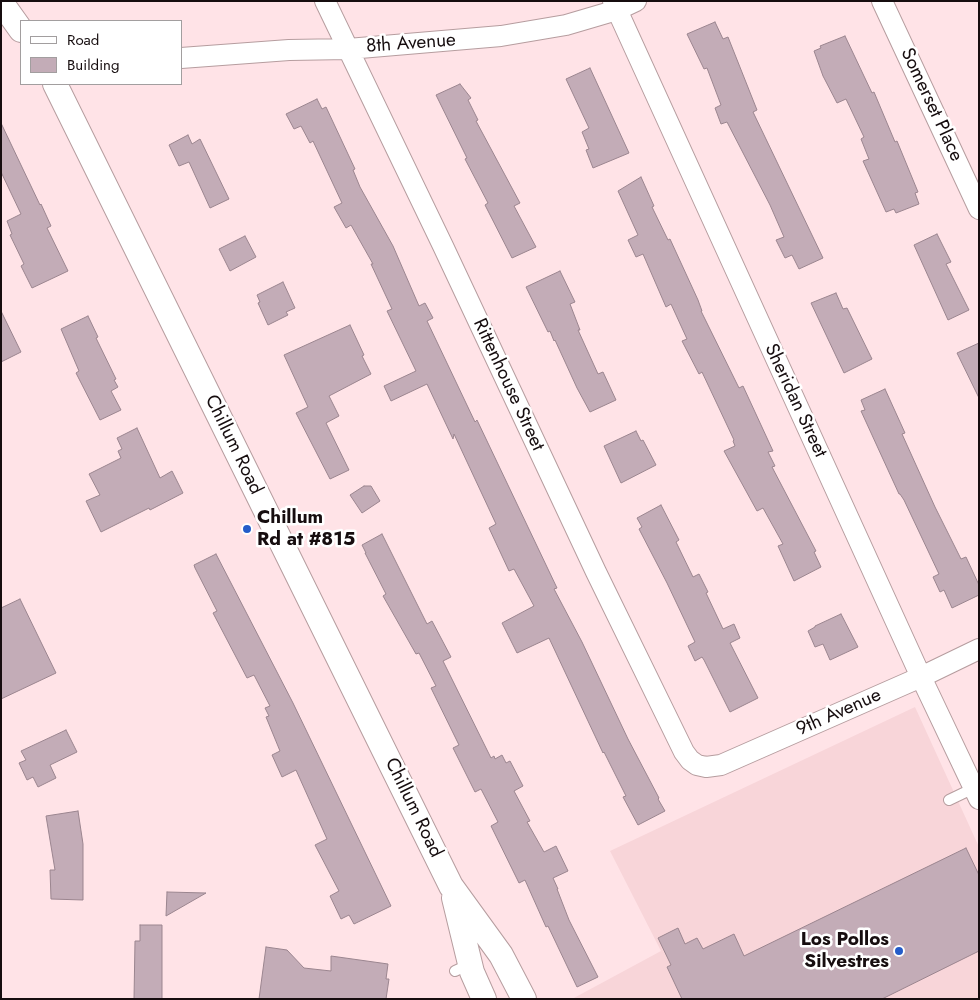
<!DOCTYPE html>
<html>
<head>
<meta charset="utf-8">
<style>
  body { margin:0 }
  #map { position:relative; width:980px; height:1000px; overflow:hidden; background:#ffe3e7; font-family:Jost,sans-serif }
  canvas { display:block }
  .frame { position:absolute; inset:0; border:2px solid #160d0f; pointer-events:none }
  .legend { position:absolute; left:20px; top:20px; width:162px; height:65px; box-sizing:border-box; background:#fff; border:1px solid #a29e9f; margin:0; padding:6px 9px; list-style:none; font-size:15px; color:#160d0f }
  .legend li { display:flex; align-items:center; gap:10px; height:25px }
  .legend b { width:25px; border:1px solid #a29e9f }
</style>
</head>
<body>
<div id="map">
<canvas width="980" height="1000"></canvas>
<div class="frame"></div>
<ul class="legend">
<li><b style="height:6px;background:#fff"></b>Road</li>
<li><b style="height:14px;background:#c3acb7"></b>Building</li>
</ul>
</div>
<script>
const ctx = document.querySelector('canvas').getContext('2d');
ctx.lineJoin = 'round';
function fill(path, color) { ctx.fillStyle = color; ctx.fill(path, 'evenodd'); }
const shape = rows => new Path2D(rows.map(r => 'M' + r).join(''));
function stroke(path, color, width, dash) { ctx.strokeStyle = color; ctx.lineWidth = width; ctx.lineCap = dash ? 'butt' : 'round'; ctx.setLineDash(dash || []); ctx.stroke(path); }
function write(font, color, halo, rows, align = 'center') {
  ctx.font = font + ' Jost,sans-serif'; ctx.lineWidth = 5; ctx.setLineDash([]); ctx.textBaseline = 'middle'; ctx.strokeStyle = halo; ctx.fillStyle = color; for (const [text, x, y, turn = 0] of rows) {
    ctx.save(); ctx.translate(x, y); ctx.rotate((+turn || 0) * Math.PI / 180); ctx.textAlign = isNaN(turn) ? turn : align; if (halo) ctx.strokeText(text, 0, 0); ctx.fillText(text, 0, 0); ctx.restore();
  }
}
fill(shape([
  [915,707,979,847,979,999,572,999,661,951,610,851]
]), '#f8d5d9');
const building = shape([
  [715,22,723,39,728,37,757,110,753,112,823,258,799,269,792,255,785,258,776,240,784,237,770,205,727,122,721,124,715,108,721,105,707,68,704,69,687,34,715,22],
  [845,36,872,93,874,92,895,142,897,141,918,192,915,193,919,204,896,213,894,209,886,212,863,161,869,159,861,139,864,137,846,99,837,103,823,76,814,51,821,48,820,46,845,36],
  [590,68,629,153,593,168,586,150,589,149,582,132,589,128,566,79,590,68],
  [460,84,471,98,468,100,478,120,476,121,520,203,514,206,536,247,512,258,485,205,488,203,465,159,467,158,436,95,460,84],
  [317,99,322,109,326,107,355,169,353,170,360,187,393,246,419,306,425,303,433,318,427,321,475,422,477,420,557,588,554,589,582,642,628,739,659,798,658,799,665,811,638,825,623,797,626,796,604,752,603,753,549,638,517,653,502,623,534,606,514,569,509,571,489,528,496,524,454,434,453,439,427,384,391,401,384,386,416,371,387,311,392,309,371,264,373,264,351,225,346,228,334,207,342,203,313,141,310,143,301,126,294,129,286,114,317,99],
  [1,123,40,205,41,204,51,226,47,228,68,271,32,288,21,266,24,264,10,235,12,234,7,221,21,214,1,172,1,123],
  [188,135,192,144,200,139,229,199,210,208,189,162,179,166,169,145,188,135],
  [641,177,654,206,652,207,668,240,670,239,698,300,702,311,701,311,739,388,743,386,773,451,768,452,775,466,772,467,816,551,814,552,821,567,794,581,778,546,783,544,763,508,757,511,724,451,735,446,733,441,734,440,702,372,699,374,682,341,687,339,671,304,666,307,643,254,636,257,628,240,638,235,618,191,641,177],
  [937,234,951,262,946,264,969,310,948,320,914,245,937,234],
  [245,236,256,257,230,271,219,249,245,236],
  [560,271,575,302,570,304,580,330,578,330,598,374,603,372,616,400,590,412,577,388,555,340,554,341,550,331,548,332,526,287,560,271],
  [283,282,295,308,286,312,288,315,268,325,258,303,260,302,257,295,283,282],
  [836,293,843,309,847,308,872,359,844,373,811,303,836,293],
  [1,311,21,352,1,362,1,311],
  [88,316,98,337,96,338,116,379,114,380,118,387,111,391,121,410,100,420,76,373,79,371,61,329,88,316],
  [350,325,364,355,362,356,371,374,329,396,339,416,326,423,349,470,330,479,296,413,308,407,284,355,350,325],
  [979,343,979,398,957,353,979,343],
  [885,389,905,433,902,434,935,507,961,559,966,557,979,585,979,595,952,608,944,590,940,592,933,577,939,574,904,500,900,494,899,494,861,411,865,410,861,400,885,389],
  [137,428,160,478,172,471,183,493,150,510,149,508,101,532,86,501,100,495,89,474,121,458,118,451,122,449,117,438,137,428],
  [636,431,641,441,643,440,656,465,621,483,604,446,636,431],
  [364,486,371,486,380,501,362,513,350,495,364,486],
  [661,505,679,540,676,542,693,577,699,574,708,592,706,593,723,629,734,624,740,638,730,643,758,698,730,712,704,660,702,657,695,661,688,646,695,642,667,583,639,529,642,527,637,518,661,505],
  [382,534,427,624,432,621,451,657,443,661,491,758,494,756,495,759,502,755,506,763,510,761,523,786,514,791,530,821,527,822,544,852,556,846,568,871,553,878,558,889,557,889,569,920,598,977,577,987,548,926,546,927,525,880,519,883,491,826,498,822,481,789,475,792,453,748,459,745,431,688,436,686,419,653,416,654,383,596,386,594,365,553,366,553,362,545,382,534],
  [216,554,293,703,391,906,354,924,349,915,341,919,330,896,339,891,315,845,327,839,296,770,282,777,272,755,280,751,266,717,269,716,265,708,270,706,254,675,247,678,213,613,217,611,195,568,194,565,216,554],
  [20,599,56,673,1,699,1,608,20,599],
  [841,614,858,647,830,660,823,644,815,647,808,631,815,627,815,626,841,614],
  [66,730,77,752,50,765,56,778,38,787,33,777,27,780,19,763,26,760,21,751,66,730],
  [78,811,83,844,83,900,51,899,50,870,55,870,46,816,78,811],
  [966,848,979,875,979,951,882,999,682,999,667,967,671,965,658,938,678,928,685,944,697,938,703,949,734,934,744,956,966,848],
  [167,892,206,893,166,916,167,892],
  [140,925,162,925,162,999,134,999,135,941,140,941,140,925],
  [266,947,287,950,304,968,331,971,331,956,388,964,386,979,389,979,386,999,259,999,266,947]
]);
fill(building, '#c3acb7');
stroke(building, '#9b858f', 1);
const service = shape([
  [949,800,974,788],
  [455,971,470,964]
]);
const minor = shape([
  [325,1,443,246,596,572,684,752,690,760,697,765,706,767,721,765,921,677,979,649],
  [613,1,921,677,979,799],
  [882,1,979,209],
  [181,58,289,50,348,49,501,36,566,25,617,10,636,1]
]);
const tertiary = shape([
  [1,2,21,30],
  [55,84,451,886,501,955,524,999],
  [454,898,472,972,484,999]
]);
stroke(service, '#b69d9f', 12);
stroke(minor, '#b69d9f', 22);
stroke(tertiary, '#b69d9f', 26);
stroke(service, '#fff', 10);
stroke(minor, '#fff', 20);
stroke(tertiary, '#fff', 24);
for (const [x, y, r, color] of [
  [247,529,5,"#245cc9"],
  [899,951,5,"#245cc9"]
]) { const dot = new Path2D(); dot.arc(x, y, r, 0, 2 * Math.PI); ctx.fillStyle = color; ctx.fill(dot); stroke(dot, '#fff', 2); }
write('19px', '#160d0f', '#fff', [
  ["8th Avenue",411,44,-4],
  ["Somerset Place",931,105,65],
  ["Rittenhouse Street",508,385,65],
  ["Sheridan Street",795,401,65],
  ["Chillum Road",233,445,64],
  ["9th Avenue",839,713,-24],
  ["Chillum Road",413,808,64]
]);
write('bold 19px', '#160d0f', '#fff', [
  ["Chillum",257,518],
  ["Rd at #815",257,540],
  ["Los Pollos",889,940,"right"],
  ["Silvestres",889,962,"right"]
], 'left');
</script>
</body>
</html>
